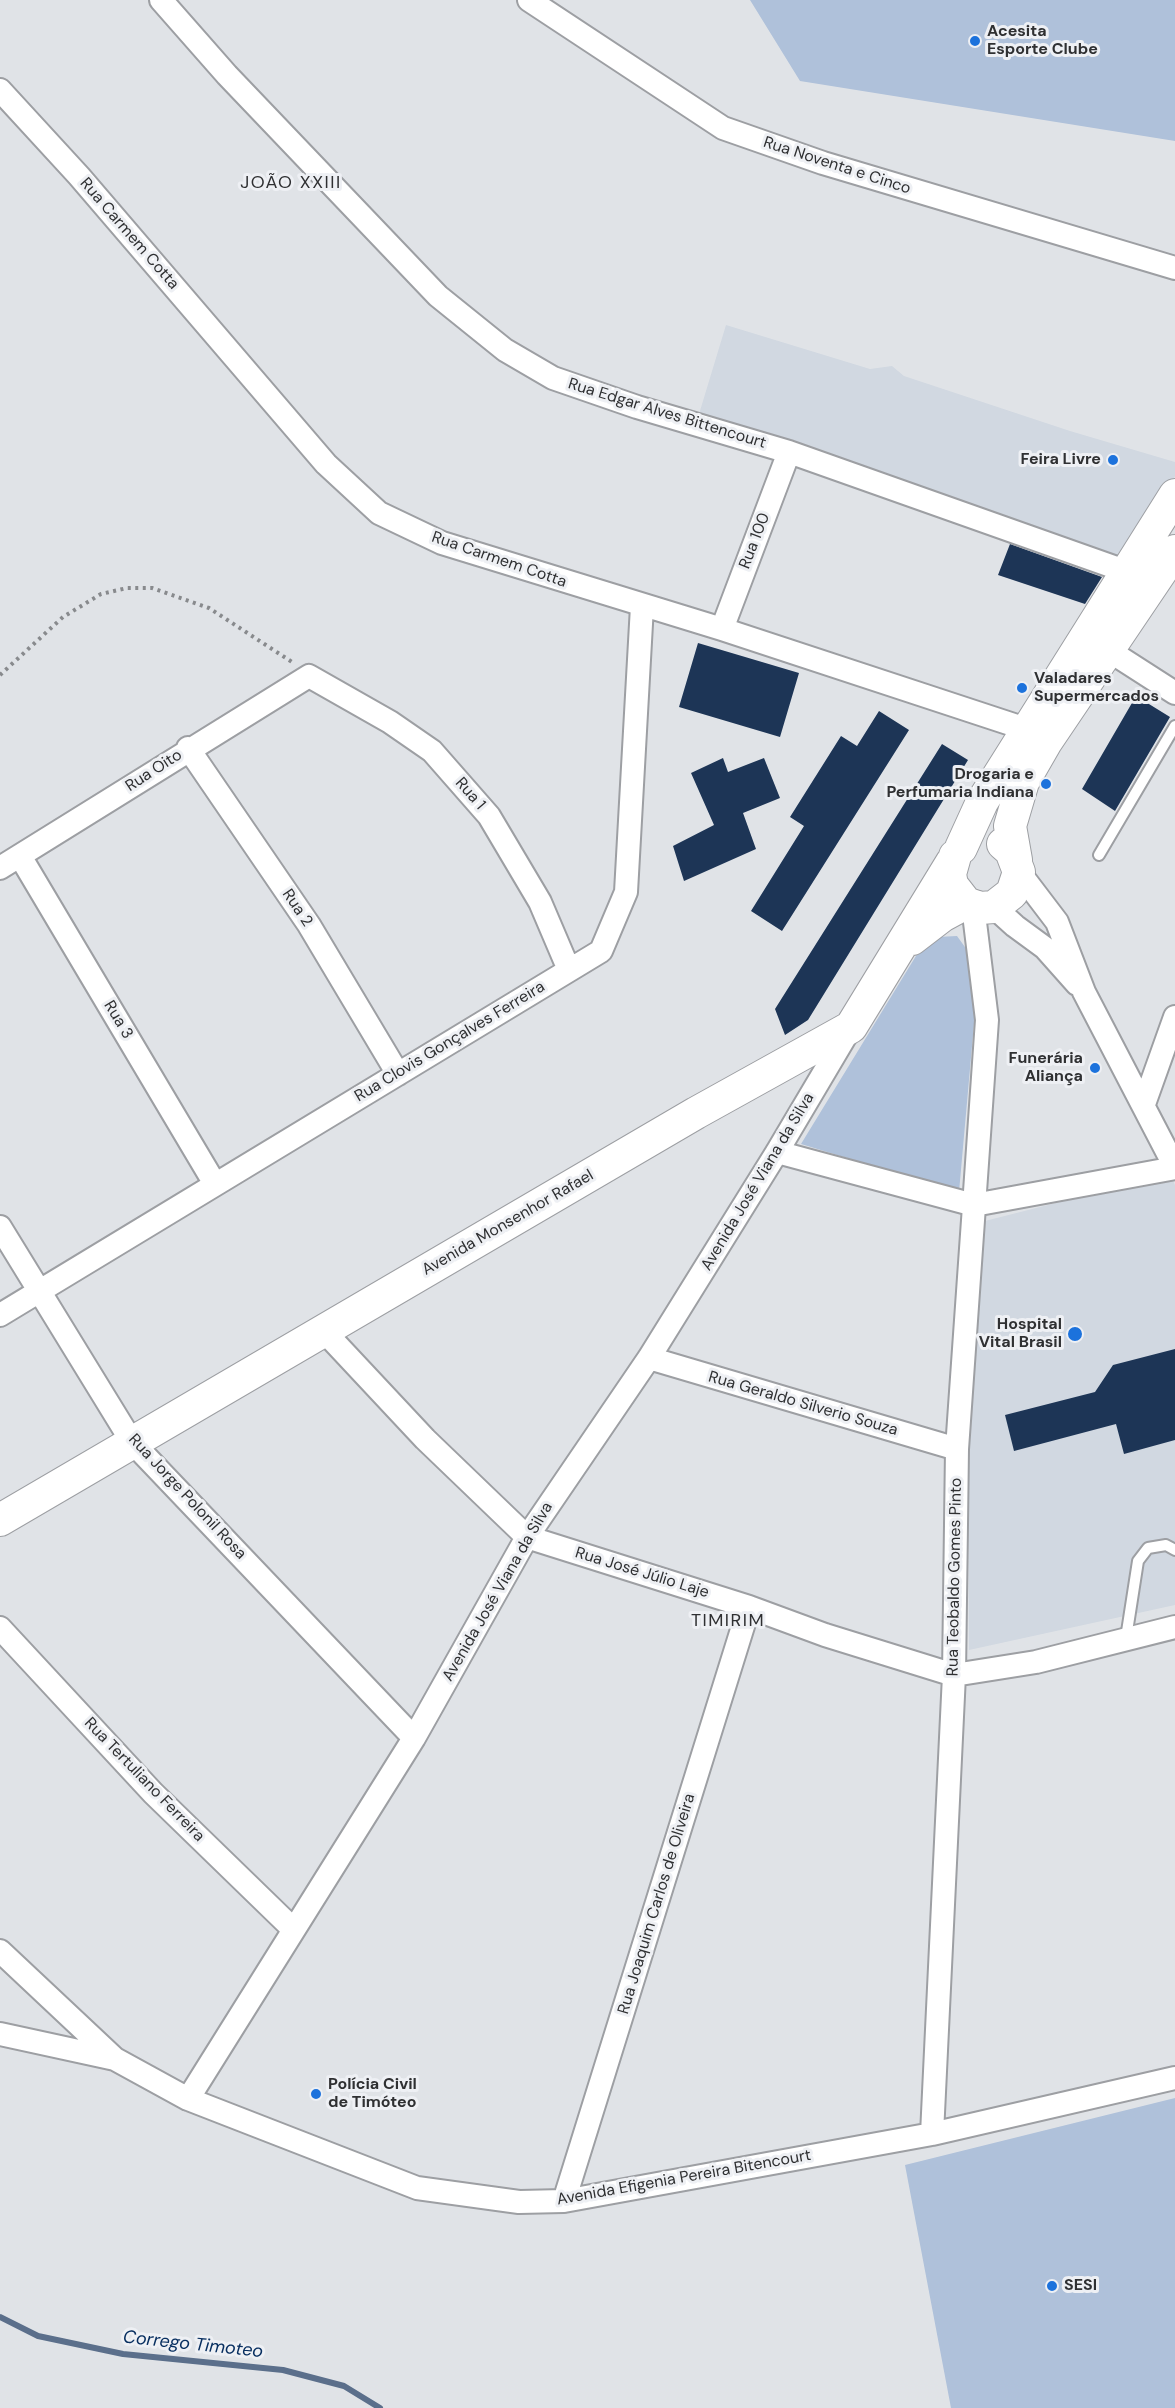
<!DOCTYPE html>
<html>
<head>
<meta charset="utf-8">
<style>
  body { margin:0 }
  canvas { display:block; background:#e0e3e7 }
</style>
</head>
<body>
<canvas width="1175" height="2408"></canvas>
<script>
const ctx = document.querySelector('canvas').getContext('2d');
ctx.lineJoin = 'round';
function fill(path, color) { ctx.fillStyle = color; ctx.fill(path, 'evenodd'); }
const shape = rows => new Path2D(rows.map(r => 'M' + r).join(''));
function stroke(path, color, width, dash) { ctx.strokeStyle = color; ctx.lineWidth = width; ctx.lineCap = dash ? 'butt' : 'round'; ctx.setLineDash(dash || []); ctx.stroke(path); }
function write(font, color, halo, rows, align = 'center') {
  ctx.font = font + ' "DM Sans",sans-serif'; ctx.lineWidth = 6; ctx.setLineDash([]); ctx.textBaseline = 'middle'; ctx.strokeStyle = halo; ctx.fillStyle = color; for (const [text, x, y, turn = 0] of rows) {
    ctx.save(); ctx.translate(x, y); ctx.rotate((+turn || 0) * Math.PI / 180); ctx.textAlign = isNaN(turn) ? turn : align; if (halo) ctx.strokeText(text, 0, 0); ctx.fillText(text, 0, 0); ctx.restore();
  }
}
fill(shape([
  [726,325,870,369,892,366,904,376,1070,431,1175,462,1175,476,1128,572,696,424],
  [1170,1174,1175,1185,1175,1605,969,1650,968,1446,981,1222]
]), '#d1d8e1');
fill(shape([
  [750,0,1175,0,1175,141,800,81],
  [957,936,970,954,977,990,959,1192,801,1144,919,951,937,937],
  [1175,2098,1175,2408,951,2408,905,2165]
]), '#afc1da');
stroke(shape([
  [0,2317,38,2336,123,2354,283,2370,344,2386,380,2408]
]), '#5b6f8b', 6);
fill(shape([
  [1010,544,1102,577,1085,604,998,575],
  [698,643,799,673,780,737,679,707],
  [1136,696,1170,717,1115,811,1082,789],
  [879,711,909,730,782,931,751,911,804,826,790,817,841,736,857,746],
  [942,744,968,760,808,1020,785,1035,775,1009],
  [723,758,728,772,764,758,780,798,743,813,756,849,684,881,673,846,714,825,691,773],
  [1175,1349,1175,1440,1124,1454,1116,1424,1014,1451,1005,1415,1095,1392,1113,1365]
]), '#1d3556');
const service = shape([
  [1099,855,1175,726],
  [1126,1638,1138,1561,1148,1548,1166,1545,1175,1550]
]);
const minor = shape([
  [161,0,227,75,438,296,505,350,553,378,637,407,789,452,1128,572],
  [529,0,723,128,823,163,1175,268],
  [0,90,79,176,326,464,379,513,442,543,722,629,1026,729],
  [722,629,789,452],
  [1108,650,1175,693],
  [188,748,309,925,398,1074],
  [20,856,215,1184],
  [0,868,309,676,390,722,432,751,489,816,540,902,569,970],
  [1019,872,1057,922,1084,992,1175,1167],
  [994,907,1015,926,1045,948,1077,984],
  [1144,1104,1175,1017],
  [777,1152,974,1205,1175,1168],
  [0,1227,132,1442,414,1738],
  [0,1315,601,951,626,892,642,606],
  [323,1330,425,1439,527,1537,749,1607,825,1635,954,1675,1036,1662,1175,1627],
  [649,1358,957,1449],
  [0,1628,153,1793,292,1928],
  [0,1951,115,2059],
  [0,2034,115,2059,188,2099,417,2188,519,2202,564,2201,932,2134,1175,2078],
  [188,2099,414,1738,527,1537,649,1358,777,1152,851,1027],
  [932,2134,954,1675,957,1449,987,1020,973,906],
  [564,2201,749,1607]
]);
const secondary = shape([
  [961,848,982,802,1175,495],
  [955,856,950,874,952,885,966,903],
  [1016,860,1010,826,1023,782,1046,742,1175,551],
  [912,939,942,916,966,903,980,908,994,907,1012,893,1019,872,1011,851,1003,844],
  [0,1520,696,1113,851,1027,952,862]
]);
stroke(service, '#9d9fa3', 14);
stroke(minor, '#9d9fa3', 26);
stroke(secondary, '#9d9fa3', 34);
stroke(shape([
  [0,675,63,617,101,594,127,588,152,588,209,608,292,662]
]), '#888a8d', 4, [3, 4.5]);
stroke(service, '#fff', 10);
stroke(minor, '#fff', 22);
stroke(secondary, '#fff', 32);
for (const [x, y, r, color] of [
  [975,41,6,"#1c72dc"],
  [1113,460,6,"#1c72dc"],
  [1022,688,6,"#1c72dc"],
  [1046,784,6,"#1c72dc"],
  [1095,1068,6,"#1c72dc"],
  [1075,1334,8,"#1c72dc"],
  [316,2094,6,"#1c72dc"],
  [1052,2286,6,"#1c72dc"]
]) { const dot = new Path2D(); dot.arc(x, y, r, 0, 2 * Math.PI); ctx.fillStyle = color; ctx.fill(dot); stroke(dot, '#eef0f4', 2); }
write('bold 16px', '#2f3032', '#eef0f4', [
  ["Acesita",987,32],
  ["Esporte Clube",987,50],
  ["Feira Livre",1101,460,"right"],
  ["Valadares",1034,679],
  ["Supermercados",1034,697],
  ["Drogaria e",1034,775,"right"],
  ["Perfumaria Indiana",1034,793,"right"],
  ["Funerária",1083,1059,"right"],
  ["Aliança",1083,1077,"right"],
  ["Hospital",1062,1325,"right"],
  ["Vital Brasil",1062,1343,"right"],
  ["Polícia Civil",328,2085],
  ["de Timóteo",328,2103],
  ["SESI",1064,2286]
], 'left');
write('16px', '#2f3032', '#eef0f4', [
  ["Rua Noventa e Cinco",837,166,18],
  ["Rua Carmem Cotta",129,234,49],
  ["Rua Edgar Alves Bittencourt",667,414,17],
  ["Rua 100",755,541,-69],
  ["Rua Carmem Cotta",499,560,19],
  ["Rua Oito",154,771,-33],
  ["Rua 1",470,794,49],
  ["Rua 2",297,908,56],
  ["Rua 3",118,1020,59],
  ["Rua Clovis Gonçalves Ferreira",450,1042,-31],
  ["Avenida José Viana da Silva",758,1182,-59],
  ["Avenida Monsenhor Rafael",508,1223,-30],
  ["Rua Geraldo Silverio Souza",803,1404,16],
  ["Rua Jorge Polonil Rosa",187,1497,47],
  ["Rua José Júlio Laje",642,1573,17],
  ["Rua Teobaldo Gomes Pinto",955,1577,-89],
  ["Avenida José Viana da Silva",498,1592,-60],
  ["Rua Tertuliano Ferreira",144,1780,46],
  ["Rua Joaquim Carlos de Oliveira",657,1904,-73],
  ["Avenida Efigenia Pereira Bitencourt",684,2178,-10]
]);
ctx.letterSpacing = '1.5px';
write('18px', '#2f3032', '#eef0f4', [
  ["JOÃO XXIII",291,183],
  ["TIMIRIM",728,1621]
]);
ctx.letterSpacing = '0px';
write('italic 18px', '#082f60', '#eef0f4', [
  ["Corrego Timoteo",193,2345,6]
]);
</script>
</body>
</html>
